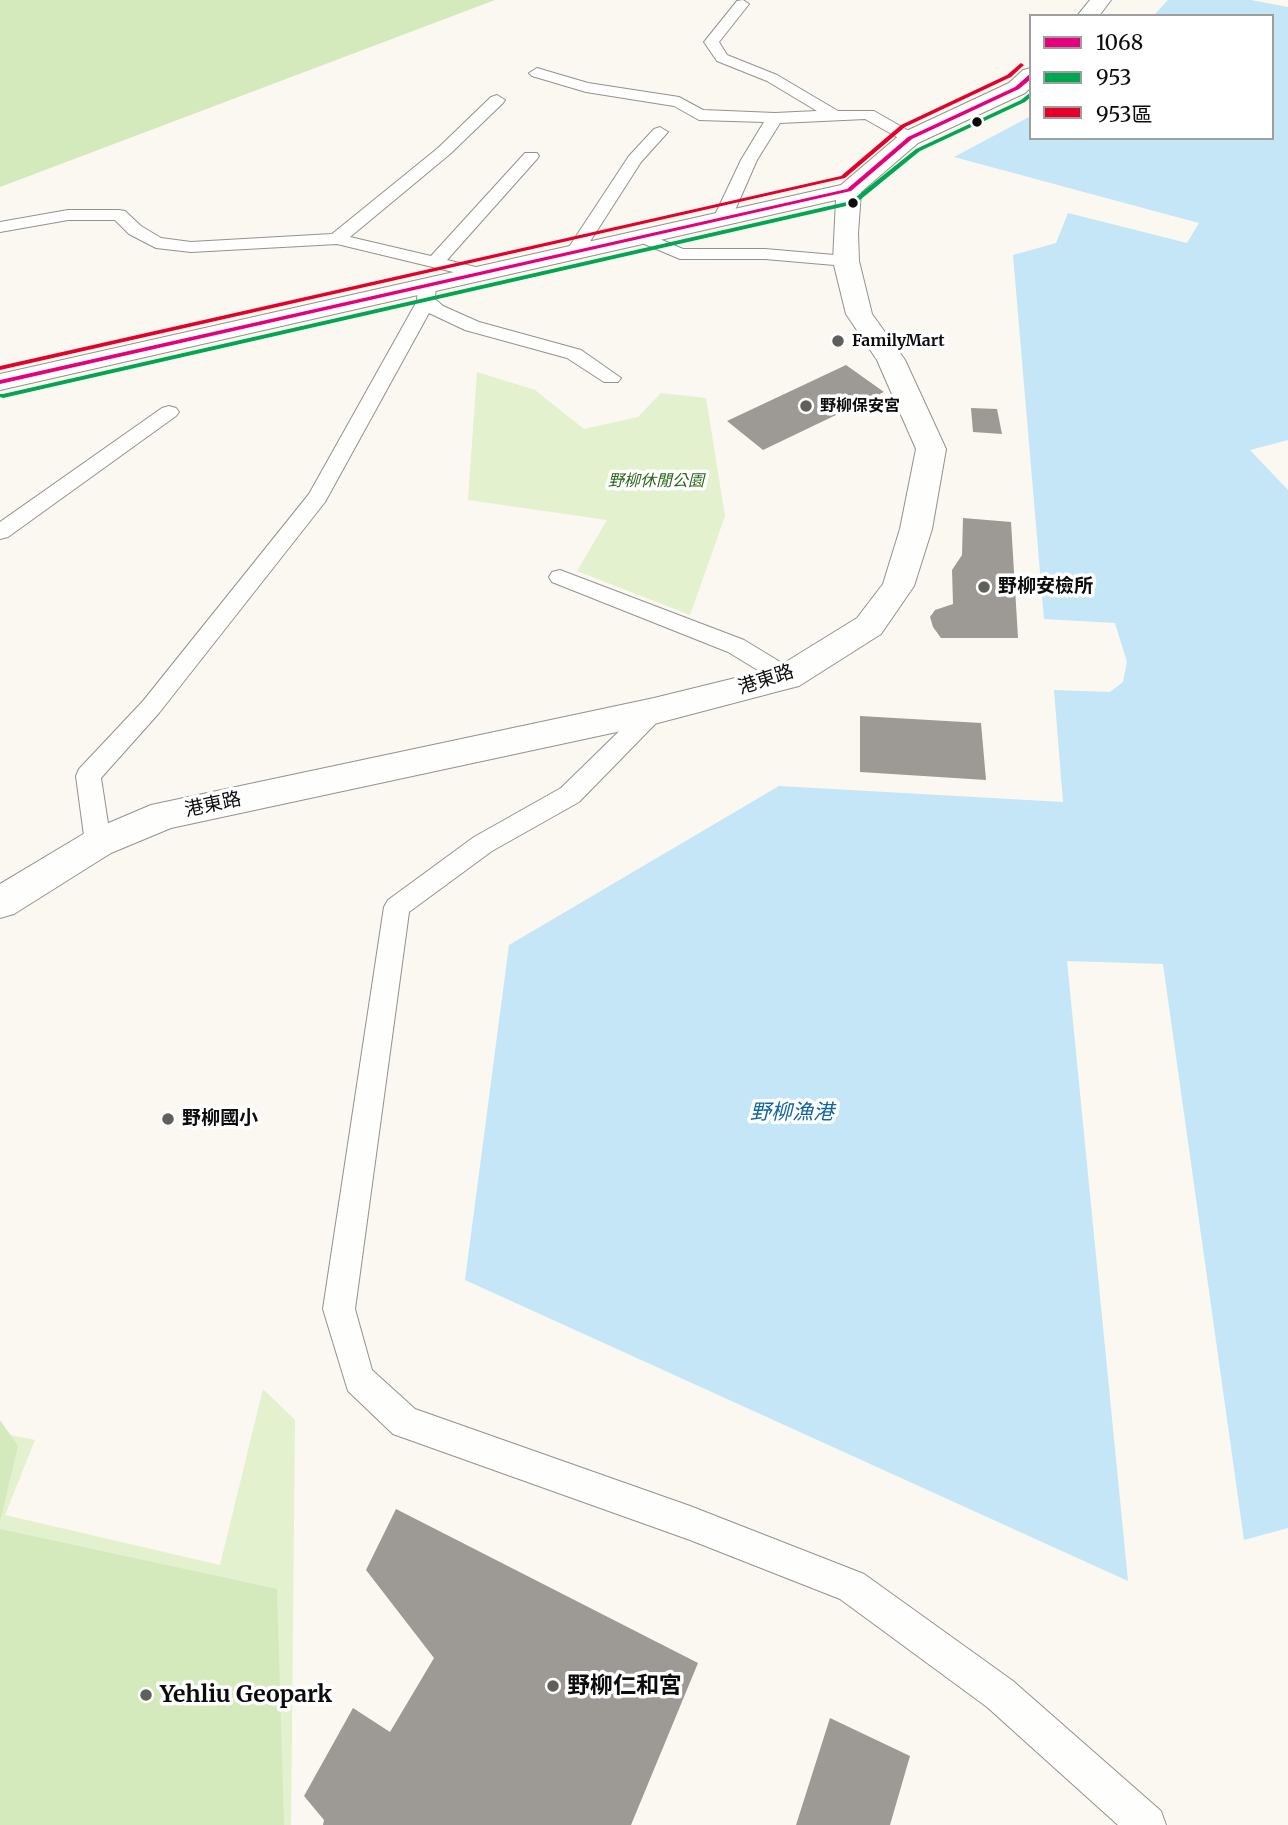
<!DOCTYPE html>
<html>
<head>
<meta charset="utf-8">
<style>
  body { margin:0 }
  #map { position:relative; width:1288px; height:1825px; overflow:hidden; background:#faf8f0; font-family:Merriweather,"Noto Sans TC",serif }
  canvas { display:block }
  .legend { position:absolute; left:1029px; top:14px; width:245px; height:126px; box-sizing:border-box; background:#fff; border:2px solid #9e9e9e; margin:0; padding:9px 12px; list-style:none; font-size:21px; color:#0c0c0c }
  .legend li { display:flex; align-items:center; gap:14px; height:35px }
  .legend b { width:35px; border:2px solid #9e9e9e }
</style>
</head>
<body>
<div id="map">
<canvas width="1288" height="1825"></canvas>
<ul class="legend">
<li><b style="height:9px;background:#e5007d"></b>1068</li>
<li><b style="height:9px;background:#00a651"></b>953</li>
<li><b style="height:9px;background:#e4002b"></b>953區</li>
</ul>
</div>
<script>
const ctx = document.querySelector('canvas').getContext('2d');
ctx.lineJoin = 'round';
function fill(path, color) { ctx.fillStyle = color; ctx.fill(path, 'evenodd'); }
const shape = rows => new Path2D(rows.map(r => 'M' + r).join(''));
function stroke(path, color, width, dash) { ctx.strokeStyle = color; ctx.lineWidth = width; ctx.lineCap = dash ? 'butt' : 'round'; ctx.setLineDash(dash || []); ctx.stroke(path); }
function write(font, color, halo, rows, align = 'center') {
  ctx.font = font + ' Merriweather,"Noto Sans TC",serif'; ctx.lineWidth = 7; ctx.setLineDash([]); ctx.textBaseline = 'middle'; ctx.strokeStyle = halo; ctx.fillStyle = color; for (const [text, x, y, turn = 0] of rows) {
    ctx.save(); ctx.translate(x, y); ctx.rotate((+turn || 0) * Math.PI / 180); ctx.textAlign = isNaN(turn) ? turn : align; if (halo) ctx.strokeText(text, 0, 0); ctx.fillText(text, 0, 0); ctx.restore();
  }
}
fill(shape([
  [477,372,535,390,584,429,638,417,661,393,706,398,725,516,690,615,577,571,607,520,468,500],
  [263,1389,295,1420,291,1825,0,1825,0,1433,35,1440,5,1515,220,1565]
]), '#e3f1ce');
fill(shape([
  [0,0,495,0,0,187],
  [0,1420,18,1446,0,1521],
  [0,1529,277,1589,284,1825,0,1825]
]), '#d4e9bc');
fill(shape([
  [1168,0,1251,0,1288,7,1288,440,1250,450,1288,490,1288,1528,1244,1540,1163,964,1067,961,1128,1581,465,1280,509,945,779,786,1063,802,1054,690,1110,692,1123,682,1127,662,1115,623,1044,619,1013,255,1056,243,1068,213,1187,243,1199,223,954,157,1031,116,1031,138,1272,138,1272,16,1153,16]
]), '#c4e6f7');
fill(shape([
  [846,365,884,392,763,450,727,421],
  [971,408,997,409,1002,434,973,432],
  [963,518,1011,522,1018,638,941,638,933,627,930,617,935,610,953,604,952,570,962,555],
  [860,716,981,723,986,780,860,772],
  [396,1509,698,1663,631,1825,323,1825,324,1820,304,1796,353,1708,390,1732,434,1658,366,1570],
  [830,1718,910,1756,890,1825,796,1825]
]), '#9d9a96');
const lane = shape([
  [743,0,749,4,719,42,727,55,777,75,838,111,874,111,916,135,918,138,916,141,904,141,865,119,780,123,757,160,732,217,723,222,714,217,741,160,764,122,699,120,674,106,586,92,532,76,529,73,537,68,588,83,679,97,703,110,775,113,817,111,767,81,717,61,704,42,737,1,743,0],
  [497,95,505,100,503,103,450,154,350,237,431,256,525,153,537,153,539,156,537,159,447,260,484,269,487,273,484,277,478,278,337,244,191,252,156,248,129,234,115,220,68,220,0,232,0,222,68,210,119,210,125,211,141,226,161,238,191,242,332,234,438,148,491,97,497,95],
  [660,127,668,132,641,162,582,254,570,254,567,250,629,156,654,129,660,127],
  [641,231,683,249,765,249,846,256,855,261,846,266,765,259,680,259,635,240,632,236,641,231],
  [427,279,436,284,435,299,443,306,479,322,581,350,621,378,618,382,604,382,567,358,465,330,429,313,325,502,159,713,101,778,111,843,107,850,98,853,89,850,85,843,76,776,79,769,143,701,309,494,417,301,418,284,427,279],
  [169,406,176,408,179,412,176,416,8,537,0,539,0,522,162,408,169,406],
  [560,570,744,640,795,671,799,677,795,683,787,685,779,683,728,652,552,582,549,577,552,572,560,570],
  [654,702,662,705,666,711,662,717,579,802,492,851,409,912,355,1309,372,1370,415,1409,690,1506,864,1574,1013,1681,1161,1811,1166,1825,1118,1825,987,1707,840,1599,690,1540,393,1434,348,1391,323,1309,384,907,388,900,474,837,561,788,646,705,654,702]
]);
const street = shape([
  [1090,0,1111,0,1099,16,1077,16,1090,0],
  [1031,68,1031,87,1025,93,918,143,861,192,858,233,859,261,872,314,905,360,946,449,932,529,914,586,881,634,799,686,787,689,654,724,171,828,111,853,14,914,0,918,0,884,85,833,151,805,654,698,776,668,857,618,883,584,900,529,916,449,877,360,846,314,833,261,836,200,0,390,0,374,841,185,902,133,1009,83,1023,70,1031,68]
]);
stroke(lane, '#93928f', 2);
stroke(street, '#93928f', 2);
fill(lane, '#fefefd');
fill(street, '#fefefd');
fill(shape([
  [1031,73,1031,79,1019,89,912,139,851,191,0,384,0,380,847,189,908,137,1015,87,1031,73]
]), '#e5007d');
fill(shape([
  [1031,92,1031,97,1025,102,920,151,855,204,3,398,0,397,0,394,3,394,851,201,916,149,1021,100,1031,92]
]), '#00a651');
fill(shape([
  [1021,63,1024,65,1011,77,905,127,845,178,0,370,0,366,841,176,901,125,1007,75,1021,63]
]), '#e4002b');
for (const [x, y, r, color] of [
  [977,122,6,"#0c0c0c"],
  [853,203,6,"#0c0c0c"],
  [838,341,7,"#5f5f5c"],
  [806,406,7,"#5f5f5c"],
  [984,587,7,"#5f5f5c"],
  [168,1119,7,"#5f5f5c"],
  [553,1686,7,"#5f5f5c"],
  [146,1695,7,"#5f5f5c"]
]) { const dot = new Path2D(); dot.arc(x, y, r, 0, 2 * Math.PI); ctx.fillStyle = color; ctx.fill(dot); stroke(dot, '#fff', 2.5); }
write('bold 16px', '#0c0c0c', '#fff', [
  ["FamilyMart",852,341],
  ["野柳保安宮",820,406]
], 'left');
write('italic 16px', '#2a6719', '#fff', [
  ["野柳休閒公園",656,481]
]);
write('bold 19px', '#0c0c0c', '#fff', [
  ["野柳安檢所",998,587],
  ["野柳國小",182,1119]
], 'left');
write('19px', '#0c0c0c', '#fff', [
  ["港東路",766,680,-18],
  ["港東路",213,805,-12]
]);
write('italic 21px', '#0f65a5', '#fff', [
  ["野柳漁港",792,1113]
]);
write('bold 23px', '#0c0c0c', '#fff', [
  ["野柳仁和宮",567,1686],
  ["Yehliu Geopark",160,1695]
], 'left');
</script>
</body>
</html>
